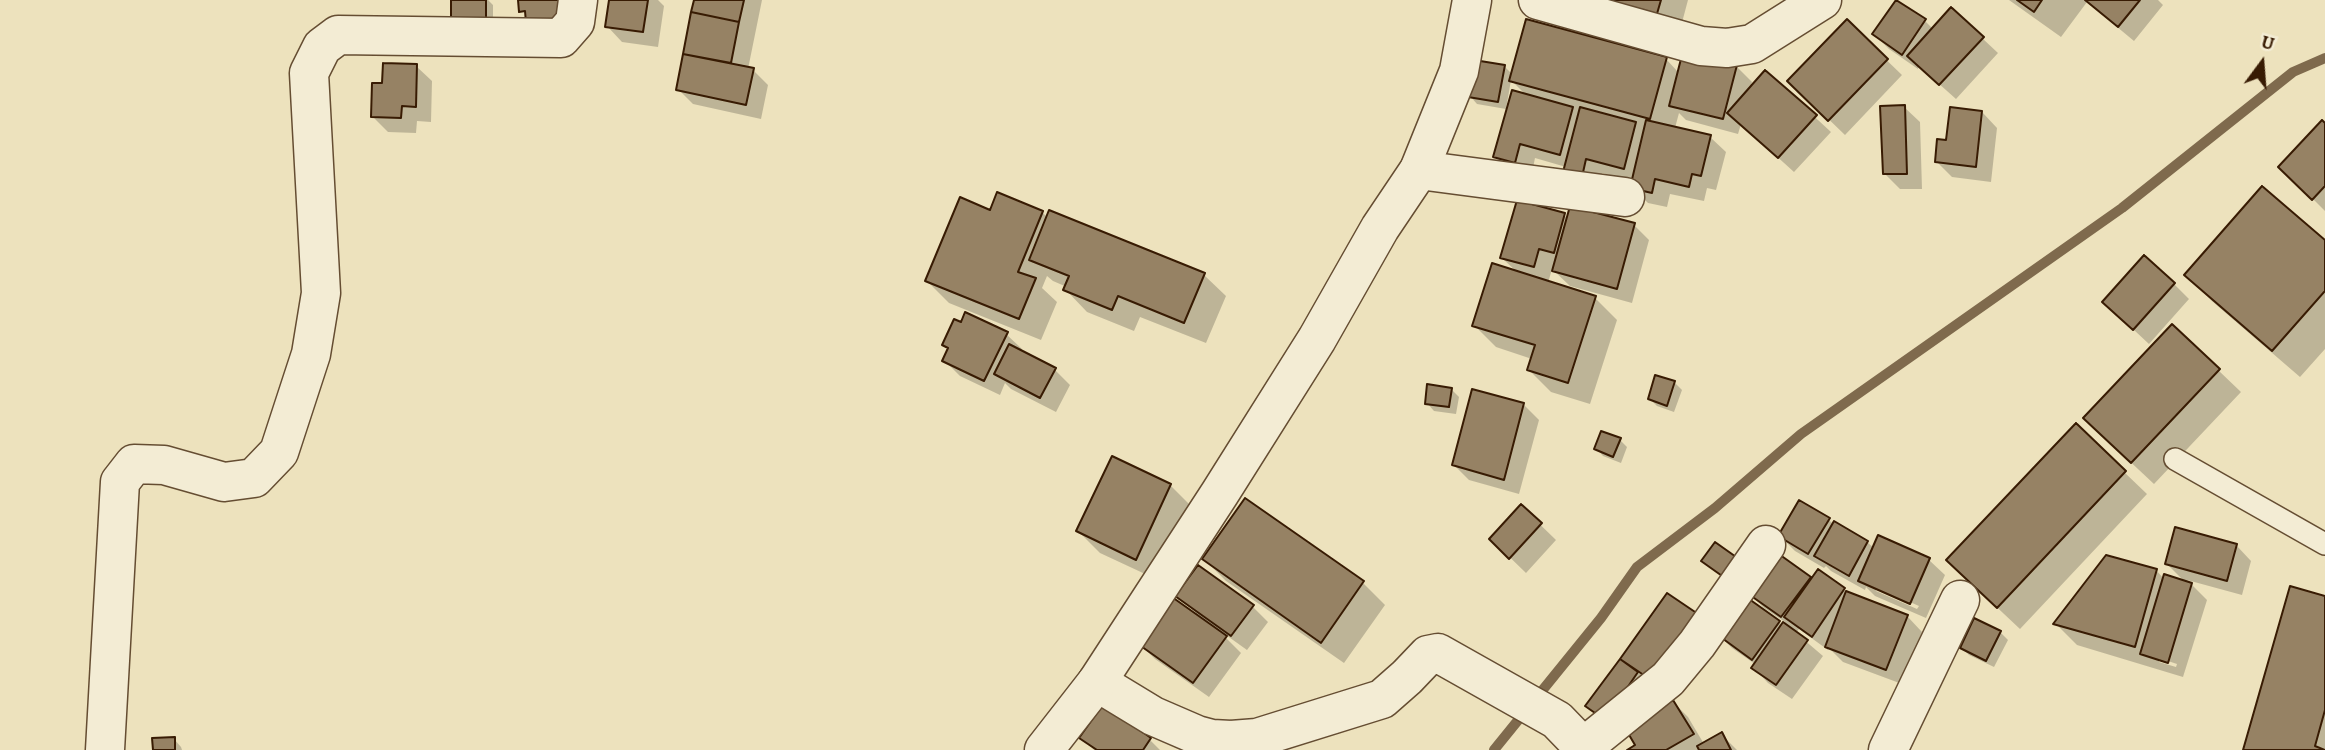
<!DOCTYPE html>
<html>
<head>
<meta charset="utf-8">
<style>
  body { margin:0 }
  #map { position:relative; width:2325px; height:750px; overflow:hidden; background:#ede2bd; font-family:Alegreya,serif }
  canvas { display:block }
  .north { position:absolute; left:2227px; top:28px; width:70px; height:70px; -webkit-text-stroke:5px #f3ecd4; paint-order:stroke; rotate:16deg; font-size:19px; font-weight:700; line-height:28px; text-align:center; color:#381b03 }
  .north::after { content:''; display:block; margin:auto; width:24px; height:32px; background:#381b03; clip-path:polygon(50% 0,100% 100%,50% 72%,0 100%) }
</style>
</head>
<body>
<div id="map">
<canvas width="2325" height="750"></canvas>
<div class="north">U</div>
</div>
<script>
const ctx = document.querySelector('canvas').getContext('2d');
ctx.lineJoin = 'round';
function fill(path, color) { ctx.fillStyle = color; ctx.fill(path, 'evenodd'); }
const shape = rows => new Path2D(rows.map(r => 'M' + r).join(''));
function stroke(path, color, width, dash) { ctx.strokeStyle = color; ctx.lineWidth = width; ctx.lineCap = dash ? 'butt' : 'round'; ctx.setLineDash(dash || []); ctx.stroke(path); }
fill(shape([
  [453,0,488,0,493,5,493,25],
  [611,0,658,0,664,6,658,47,622,42,607,26],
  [696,0,762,0,748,69,753,70,768,85,761,119,693,104,678,89],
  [1567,0,1688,0,1676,45],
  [2009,0,2158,0,2163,5,2134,41,2087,2,2061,37],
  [1925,21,1933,29,1982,38,1998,53,1956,99,1919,66,1918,69,1889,49,1874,34],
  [1847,22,1902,75,1845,135,1789,81],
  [1666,59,1679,73,1736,66,1752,82,1749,91,1766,72,1831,132,1794,172,1741,124,1738,134,1686,120,1679,113,1675,128,1710,137,1726,152,1716,190,1707,188,1704,201,1670,194,1667,207,1648,203,1632,187,1634,181,1602,173,1597,191,1566,167,1535,158,1531,178,1510,172,1495,157,1526,95,1511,80,1506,109,1477,104,1470,96,1504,66,1513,75],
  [416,66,432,81,431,122,417,121,416,133,388,132,372,116,384,85],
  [1904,107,1920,122,1922,189,1900,189,1885,174],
  [1982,112,1997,128,1991,182,1952,177,1937,162,1948,142],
  [2325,125,2325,211,2280,166],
  [998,195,1042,212,1048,218,1204,275,1226,296,1206,343,1140,317,1134,331,1087,312,1066,290,1067,287,1053,281,1047,276,1042,288,1057,302,1041,340,949,303,927,281,991,212],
  [1564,215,1568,219,1634,225,1649,240,1632,303,1570,286,1552,269,1548,283,1595,298,1617,320,1590,404,1551,392,1529,370,1532,359,1496,347,1474,325,1518,273,1502,258],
  [2325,243,2325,349,2300,377,2213,302,2186,275],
  [2174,284,2189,299,2149,344,2120,317],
  [2172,326,2241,392,2154,484,2107,440],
  [1006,334,1022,349,1020,352,1055,370,1070,385,1056,412,1011,389,1005,383,1000,395,960,376,945,361,949,350,944,345],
  [1674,382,1682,390,1674,412,1657,406,1650,399],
  [1451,389,1459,397,1456,414,1434,411,1427,403],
  [1523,404,1539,420,1519,494,1469,480,1454,465],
  [2076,426,2147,494,2020,629,1970,582],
  [1620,440,1627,447,1621,463,1603,456,1596,448],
  [1113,458,1170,485,1192,507,1158,580,1100,553,1078,531],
  [1246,501,1363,583,1385,605,1344,663,1226,581,1204,559],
  [1522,507,1556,540,1526,573,1491,539],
  [1829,520,1834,525,1867,542,1874,548,1929,560,1945,575,1926,618,1875,596,1866,587,1865,590,1831,571,1826,566,1824,568,1795,551,1780,536],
  [1876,587,1919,606,1917,609,1876,591],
  [2236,545,2251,561,2242,595,2187,580,2207,600,2183,677,2077,645,2056,624,2156,570,2164,579,2186,583,2167,564],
  [2159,658,2177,664,2176,667,2159,662],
  [1819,571,1849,594,1907,616,1922,632,1902,684,1843,662,1829,648,1828,650,1799,629,1796,633,1823,656,1792,699,1768,683,1753,667,1755,664,1732,648,1717,633,1779,622,1782,626,1785,622,1764,608,1749,593,1810,578,1812,580],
  [1178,595,1253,607,1268,622,1247,650,1226,635,1225,637,1241,653,1209,697,1155,659,1140,644,1196,613],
  [1667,595,1670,696,1603,721,1588,706],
  [2325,598,2325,750,2244,750],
  [2000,632,2008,640,1994,667,1969,655,1962,648],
  [1673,702,1688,717,1704,744,1722,735,1737,750,1630,750,1638,746],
  [1103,707,1150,740,1160,750,1094,750,1082,737],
  [174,739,181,747,182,750,154,750]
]), '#0003');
stroke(shape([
  [1494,750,1601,618,1637,567,1715,508,1801,434,2122,208,2293,72,2325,58]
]), '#7f6a4d', 10);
const building = shape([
  [451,0,486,0,486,18,451,18,451,0],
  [518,0,561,0,564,32,527,35,525,11,519,12,518,0],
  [609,0,648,0,643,32,605,27,609,0],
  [694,0,744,0,739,22,691,12,694,0],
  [1566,0,1661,0,1654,24,1566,0],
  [1896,0,1926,19,1902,55,1872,34,1896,0],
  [2017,0,2042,0,2034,12,2017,0],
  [2085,0,2140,0,2118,27,2085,0],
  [1951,7,1984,37,1939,85,1907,56,1951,7],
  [691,12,739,22,731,63,683,54,691,12],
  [1526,19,1667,57,1650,119,1509,81,1526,19],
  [1847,19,1888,59,1828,121,1787,81,1847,19],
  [1683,51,1737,65,1723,119,1669,106,1683,51],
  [683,54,754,68,746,105,676,90,683,54],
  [1474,60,1505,65,1498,102,1468,97,1474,60],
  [383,63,417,64,416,107,402,106,401,118,371,117,372,83,382,83,383,63],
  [1765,70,1817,115,1778,158,1727,113,1765,70],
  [1512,90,1573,107,1560,155,1520,144,1515,163,1493,157,1512,90],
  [1905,105,1907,174,1883,174,1880,106,1905,105],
  [1580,107,1636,122,1624,169,1586,159,1582,177,1563,172,1580,107],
  [1950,107,1982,111,1976,167,1935,162,1937,139,1946,140,1950,107],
  [1646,120,1711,135,1701,176,1692,174,1689,187,1655,179,1652,193,1630,188,1646,120],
  [2322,120,2325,123,2325,186,2312,200,2278,167,2322,120],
  [2262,186,2325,240,2325,291,2272,351,2184,275,2262,186],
  [997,192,1043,211,1018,272,1036,278,1019,319,925,281,960,197,990,210,997,192],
  [1517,200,1565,213,1554,253,1539,249,1534,267,1500,258,1517,200],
  [1570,206,1635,223,1617,289,1552,271,1570,206],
  [1049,210,1205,273,1184,323,1118,296,1112,310,1063,290,1069,276,1029,260,1049,210],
  [2144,255,2175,283,2133,330,2102,302,2144,255],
  [1492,263,1596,296,1568,383,1527,370,1535,345,1472,326,1492,263],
  [965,312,1008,332,984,381,942,361,948,348,942,345,954,319,961,322,965,312],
  [2172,324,2220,369,2131,463,2083,418,2172,324],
  [1009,344,1056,368,1040,398,994,374,1009,344],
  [1655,375,1675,381,1667,406,1648,399,1655,375],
  [1427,384,1452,388,1449,407,1425,404,1427,384],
  [1472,389,1524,403,1504,480,1452,465,1472,389],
  [2076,423,2126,471,1997,608,1946,560,2076,423],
  [1601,431,1621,438,1613,457,1594,449,1601,431],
  [1112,456,1171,484,1136,560,1076,531,1112,456],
  [1245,498,1364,581,1321,643,1202,559,1245,498],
  [1799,500,1830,518,1808,554,1778,536,1799,500],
  [1521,504,1542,523,1509,559,1489,539,1521,504],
  [1834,521,1868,541,1849,576,1814,556,1834,521],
  [2175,527,2237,544,2227,581,2165,564,2175,527],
  [1878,535,1930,558,1910,604,1858,581,1878,535],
  [1715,542,1746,564,1732,583,1701,561,1715,542],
  [1776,552,1811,577,1781,617,1747,593,1776,552],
  [2106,555,2157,569,2135,647,2053,624,2106,555],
  [1198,565,1254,605,1231,636,1175,596,1198,565],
  [1818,569,1845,588,1812,637,1784,617,1818,569],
  [2164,574,2192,583,2168,663,2140,654,2164,574],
  [2290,586,2325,596,2325,710,2315,746,2325,750,2243,750,2290,586],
  [1846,591,1908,615,1886,670,1825,647,1846,591],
  [1667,593,1701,616,1654,682,1620,659,1667,593],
  [1742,594,1780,621,1752,660,1715,633,1742,594],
  [1172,597,1227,636,1193,683,1138,644,1172,597],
  [1974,618,2001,631,1986,661,1960,648,1974,618],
  [1783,622,1808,640,1776,685,1751,668,1783,622],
  [1620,659,1638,672,1605,720,1585,706,1620,659],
  [1673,700,1694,734,1666,750,1627,750,1635,745,1625,728,1673,700],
  [1103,704,1151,738,1143,750,1097,750,1079,738,1103,704],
  [1722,732,1731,750,1699,750,1697,746,1722,732],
  [175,737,175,750,153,750,152,738,175,737]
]);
fill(building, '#968264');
stroke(building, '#381b03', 2);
const service = shape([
  [2175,459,2325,544]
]);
const minor = shape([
  [1538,0,1701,46,1727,48,1752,44,1822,0],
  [1419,170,1625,197],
  [1097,682,1153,716,1197,735,1212,739,1231,740,1257,738,1382,699,1407,677,1428,655,1438,653,1557,720,1586,750],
  [105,750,120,482,134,464,164,465,224,482,254,478,279,452,311,354,321,293,309,73,322,47,338,35,561,38,575,22,578,0],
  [1580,750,1668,679,1697,644,1766,545],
  [1888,750,1960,600]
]);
const tertiary = shape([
  [1044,750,1097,682,1220,493,1317,339,1380,228,1419,170,1459,71,1472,0]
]);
stroke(service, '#654d32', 24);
stroke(minor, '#654d32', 41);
stroke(tertiary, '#654d32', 41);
stroke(service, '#f3ecd4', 21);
stroke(minor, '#f3ecd4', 38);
stroke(tertiary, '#f3ecd4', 38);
</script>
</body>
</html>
